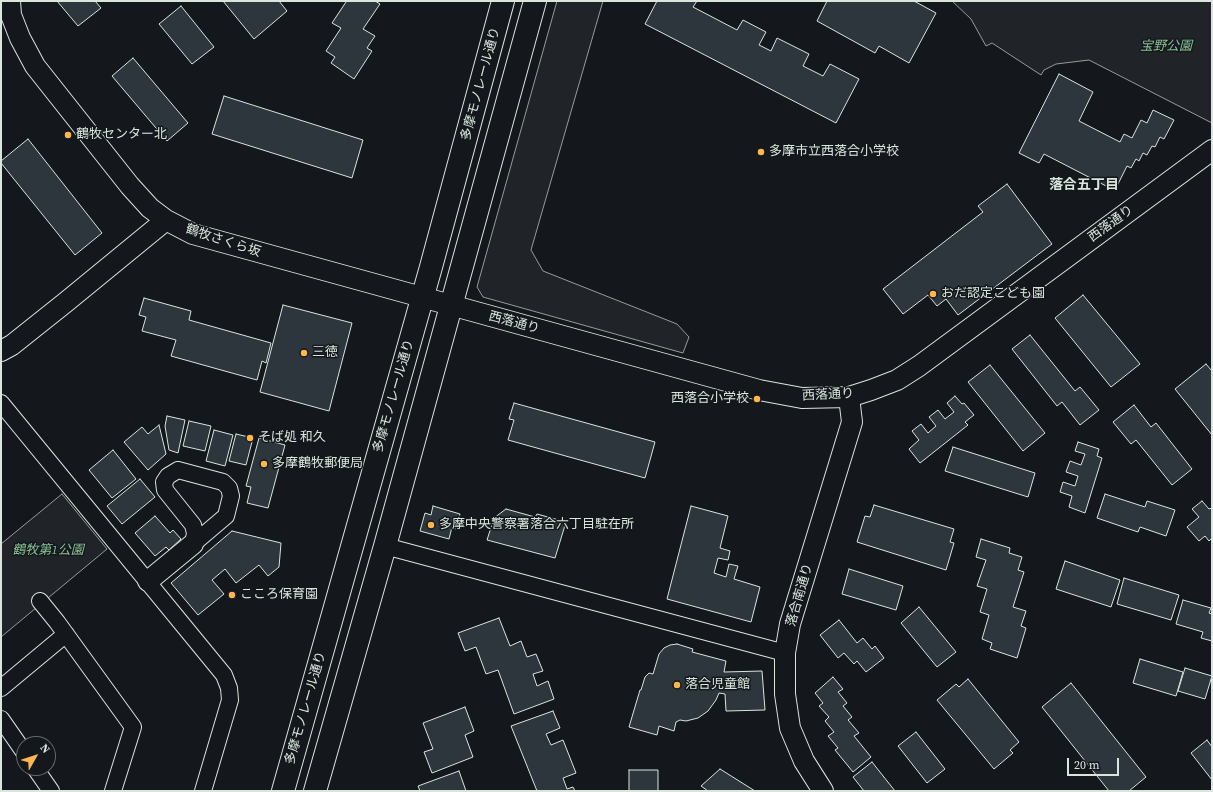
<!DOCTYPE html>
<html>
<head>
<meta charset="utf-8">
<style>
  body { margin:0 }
  #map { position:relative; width:1213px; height:792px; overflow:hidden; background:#14181c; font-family:"Source Serif 4",serif }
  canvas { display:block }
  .frame { position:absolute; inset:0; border:2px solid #d8e6dc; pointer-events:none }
  .north { position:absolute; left:16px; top:736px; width:40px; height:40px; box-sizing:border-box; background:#14181c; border:1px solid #626a69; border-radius:50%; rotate:51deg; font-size:11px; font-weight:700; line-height:16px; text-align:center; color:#d8e6dc }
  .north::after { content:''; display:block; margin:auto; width:14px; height:18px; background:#ffb74d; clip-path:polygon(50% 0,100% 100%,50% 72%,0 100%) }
  .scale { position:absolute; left:1067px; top:758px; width:52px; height:18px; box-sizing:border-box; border:2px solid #d8e6dc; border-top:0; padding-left:5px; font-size:12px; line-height:14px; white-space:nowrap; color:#d8e6dc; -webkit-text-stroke:3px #14181c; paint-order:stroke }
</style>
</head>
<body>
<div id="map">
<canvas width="1213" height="792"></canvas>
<div class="frame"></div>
<div class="north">N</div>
<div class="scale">20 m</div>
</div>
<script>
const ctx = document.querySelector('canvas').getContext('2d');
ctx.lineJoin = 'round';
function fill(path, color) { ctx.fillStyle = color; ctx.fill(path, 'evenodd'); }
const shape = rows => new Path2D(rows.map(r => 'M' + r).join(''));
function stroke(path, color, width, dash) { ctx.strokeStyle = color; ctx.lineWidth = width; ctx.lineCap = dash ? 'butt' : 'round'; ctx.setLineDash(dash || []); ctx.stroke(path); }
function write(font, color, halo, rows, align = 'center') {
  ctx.font = font + ' "Source Serif 4","Noto Sans JP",serif'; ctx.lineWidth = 3; ctx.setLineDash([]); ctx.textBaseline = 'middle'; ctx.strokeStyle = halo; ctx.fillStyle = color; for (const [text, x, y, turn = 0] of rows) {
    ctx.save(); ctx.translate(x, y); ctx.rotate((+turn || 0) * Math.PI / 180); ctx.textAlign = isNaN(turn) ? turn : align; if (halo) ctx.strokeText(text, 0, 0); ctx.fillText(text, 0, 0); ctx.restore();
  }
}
const green = shape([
  [557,1,603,1,531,250,543,271,677,324,689,337,683,353,483,297,477,287,557,1],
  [952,1,1212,1,1212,123,1089,60,1056,64,1044,70,1041,75,992,43,986,46,971,19,952,1],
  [62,494,107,549,1,637,1,544,62,494]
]);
fill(green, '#202428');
stroke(green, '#939e99', 1);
const building = shape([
  [57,1,95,1,101,8,78,26,57,1],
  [223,1,279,1,287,11,254,39,223,1],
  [345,1,375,1,380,4,363,29,375,36,367,48,372,51,354,79,331,63,335,57,326,51,341,28,332,23,346,2,345,1],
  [657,1,697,1,693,7,737,30,743,20,766,32,759,45,771,51,777,38,809,54,803,66,823,76,830,64,859,79,836,123,645,24,657,1],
  [827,1,914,1,936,13,909,63,879,46,875,53,817,21,827,1],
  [181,6,214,47,192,64,159,24,181,6],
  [133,58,188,123,167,141,112,76,133,58],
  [1059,74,1093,92,1079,121,1120,142,1124,134,1132,138,1141,120,1147,123,1153,110,1174,120,1164,139,1160,137,1155,147,1152,146,1147,155,1143,153,1139,161,1136,159,1131,168,1127,166,1117,186,1112,183,1110,188,1044,154,1039,163,1019,153,1059,74],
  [224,96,363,140,352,178,212,134,224,96],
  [28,139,102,233,75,255,1,163,1,161,28,139],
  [1007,184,1052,244,958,315,946,299,937,306,928,295,903,314,883,289,983,212,978,206,1007,184],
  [1083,295,1140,364,1111,387,1055,318,1083,295],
  [144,298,191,311,189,320,271,343,266,363,262,361,257,380,171,356,176,340,142,331,146,317,139,315,144,298],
  [283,305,352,323,329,411,260,392,283,305],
  [1030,335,1075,391,1080,387,1099,410,1080,425,1062,402,1057,406,1012,349,1030,335],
  [1206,364,1212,371,1212,435,1175,389,1206,364],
  [990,365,1045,433,1023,451,968,382,990,365],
  [955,396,962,404,964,403,974,415,965,422,968,425,920,463,909,449,919,440,912,431,921,424,928,433,936,426,929,417,938,410,945,419,954,412,947,403,955,396],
  [514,403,655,442,645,478,508,440,514,420,509,419,514,403],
  [1134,405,1151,427,1156,423,1192,469,1172,485,1136,440,1131,444,1113,422,1134,405],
  [167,416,185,420,178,453,169,450,165,426,167,416],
  [189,421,211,426,205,451,183,446,189,421],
  [159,425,166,454,148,470,124,442,142,427,148,434,159,425],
  [214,430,233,435,225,466,206,461,214,430],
  [236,434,253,438,246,465,229,461,236,434],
  [259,438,285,445,268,508,247,503,251,487,246,486,259,438],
  [1078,442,1099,449,1097,456,1102,458,1085,513,1069,507,1072,496,1060,492,1063,482,1075,486,1078,476,1066,472,1070,461,1081,465,1085,454,1075,451,1078,442],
  [953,447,1035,473,1028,497,945,471,953,447],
  [113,450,136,479,112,498,89,470,113,450],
  [140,479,155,497,122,524,107,506,140,479],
  [1105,494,1145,507,1147,501,1175,510,1166,536,1140,527,1138,532,1097,518,1105,494],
  [1202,501,1209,509,1212,508,1212,538,1209,541,1205,536,1199,541,1187,527,1199,517,1192,509,1202,501],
  [874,505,954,529,950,542,954,543,946,570,857,542,865,516,870,517,874,505],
  [433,506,460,514,456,529,452,527,449,539,420,531,425,513,431,515,433,506],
  [691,506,728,516,720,548,730,551,728,560,718,558,714,573,726,577,729,564,738,566,734,579,760,587,751,622,667,599,691,506],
  [506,509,535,517,537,514,566,522,555,558,487,540,494,518,506,509],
  [155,516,170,533,173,530,181,539,169,550,166,547,155,556,135,533,155,516],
  [232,531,281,543,279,567,268,576,259,565,236,583,225,569,212,580,224,594,198,615,171,583,232,531],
  [981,539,1010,548,1009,553,1022,557,1018,570,1024,572,1013,607,1026,611,1021,626,1026,628,1017,658,990,649,992,643,982,639,989,615,980,612,987,589,977,586,986,560,976,557,981,539],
  [1065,561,1120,580,1111,607,1056,589,1065,561],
  [849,569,903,586,896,610,842,594,849,569],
  [1124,578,1179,595,1171,620,1117,604,1124,578],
  [1183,600,1211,608,1209,613,1212,614,1212,641,1201,638,1203,632,1176,624,1183,600],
  [919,607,956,652,937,667,901,623,919,607],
  [499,618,510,646,521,641,527,657,536,654,543,671,533,674,537,686,548,681,554,699,514,714,498,670,486,674,476,647,465,651,458,633,499,618],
  [839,620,857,643,863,638,872,649,875,646,884,658,866,672,857,661,854,664,844,653,838,658,820,635,839,620],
  [677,644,693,649,692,652,726,661,724,672,762,671,765,710,726,711,725,694,719,693,716,700,708,711,698,718,686,721,680,720,676,722,674,731,659,726,657,735,629,727,640,690,641,690,645,677,649,673,653,674,659,654,664,648,670,645,677,644],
  [1140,659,1183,672,1176,696,1133,683,1140,659],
  [1185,668,1212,676,1205,699,1178,691,1185,668],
  [833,677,843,689,838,692,847,703,843,706,852,717,848,720,859,733,854,736,871,757,853,772,835,750,838,748,828,736,834,732,825,721,829,717,819,706,823,703,815,693,833,677],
  [968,679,1019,742,1010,750,1013,753,994,769,937,700,956,684,959,687,968,679],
  [1071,683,1146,777,1129,791,1109,791,1042,707,1071,683],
  [465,707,474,731,465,735,473,757,432,773,424,752,433,749,423,723,465,707],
  [553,711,560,728,546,734,551,745,563,740,576,773,563,778,567,789,573,787,575,791,537,791,511,726,553,711],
  [916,732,945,769,927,783,898,746,916,732],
  [1207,740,1212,747,1212,780,1191,753,1207,740],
  [872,762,895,791,864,791,853,777,872,762],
  [720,769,755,791,708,791,701,786,720,769],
  [629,770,658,770,658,791,629,791,629,770],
  [459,771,466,791,420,791,418,786,459,771]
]);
fill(building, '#2c363c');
stroke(building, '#d8e6dc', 1);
const minor = shape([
  [1,403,224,675,229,688,230,700,203,791],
  [178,470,223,482,229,488,231,496,226,516,193,544,195,533,193,525,165,490,164,482,168,476,178,470],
  [385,546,785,653],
  [40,601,57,622,133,727,113,791],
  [1,688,66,634],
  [1,719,24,752],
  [35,768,51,791]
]);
const tertiary = shape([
  [10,1,11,15,20,38,35,66,130,186,150,208,166,220,193,234,759,390,802,398,849,397,871,390,897,380,919,366,1212,150],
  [1,351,12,345,66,302,166,220],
  [148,581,193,544],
  [823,791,804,761,790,728,785,694,785,653,790,624,852,422,849,397]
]);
const secondary = shape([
  [283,791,431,267,503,1],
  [315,791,385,546,535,1]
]);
stroke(minor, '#d8e6dc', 18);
stroke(tertiary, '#d8e6dc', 22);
stroke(secondary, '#d8e6dc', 24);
stroke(minor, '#14181c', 16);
stroke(tertiary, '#14181c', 20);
stroke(secondary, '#14181c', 22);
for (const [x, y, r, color] of [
  [68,135,4,"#ffb74d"],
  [761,152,4,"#ffb74d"],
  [933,294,4,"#ffb74d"],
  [304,353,4,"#ffb74d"],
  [757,399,4,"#ffb74d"],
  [250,438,4,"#ffb74d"],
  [264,464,4,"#ffb74d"],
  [431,525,4,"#ffb74d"],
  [232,595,4,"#ffb74d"],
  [677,685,4,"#ffb74d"]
]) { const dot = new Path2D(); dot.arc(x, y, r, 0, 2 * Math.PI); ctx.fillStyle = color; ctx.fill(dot); stroke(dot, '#14181c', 1.5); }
write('italic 13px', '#8ac095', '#14181c', [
  ["宝野公園",1166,47],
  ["鶴牧第1公園",48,551]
]);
write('13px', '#d8e6dc', '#14181c', [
  ["多摩モノレール通り",481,84,-75],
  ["西落通り",1111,224,-36],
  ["鶴牧さくら坂",223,241,18],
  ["西落通り",514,323,15],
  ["西落通り",828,395,-3],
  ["多摩モノレール通り",394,396,-74],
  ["落合南通り",800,595,-74],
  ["多摩モノレール通り",306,708,-74]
]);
write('13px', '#d8e6dc', '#14181c', [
  ["鶴牧センター北",76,135],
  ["多摩市立西落合小学校",769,152],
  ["おだ認定こども園",941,294],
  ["三徳",312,353],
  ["西落合小学校",749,399,"right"],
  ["そば処 和久",258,438],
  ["多摩鶴牧郵便局",272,464],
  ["多摩中央警察署落合六丁目駐在所",439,525],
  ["こころ保育園",240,595],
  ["落合児童館",685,685]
], 'left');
write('bold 14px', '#d8e6dc', '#14181c', [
  ["落合五丁目",1084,185]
]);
</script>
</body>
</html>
